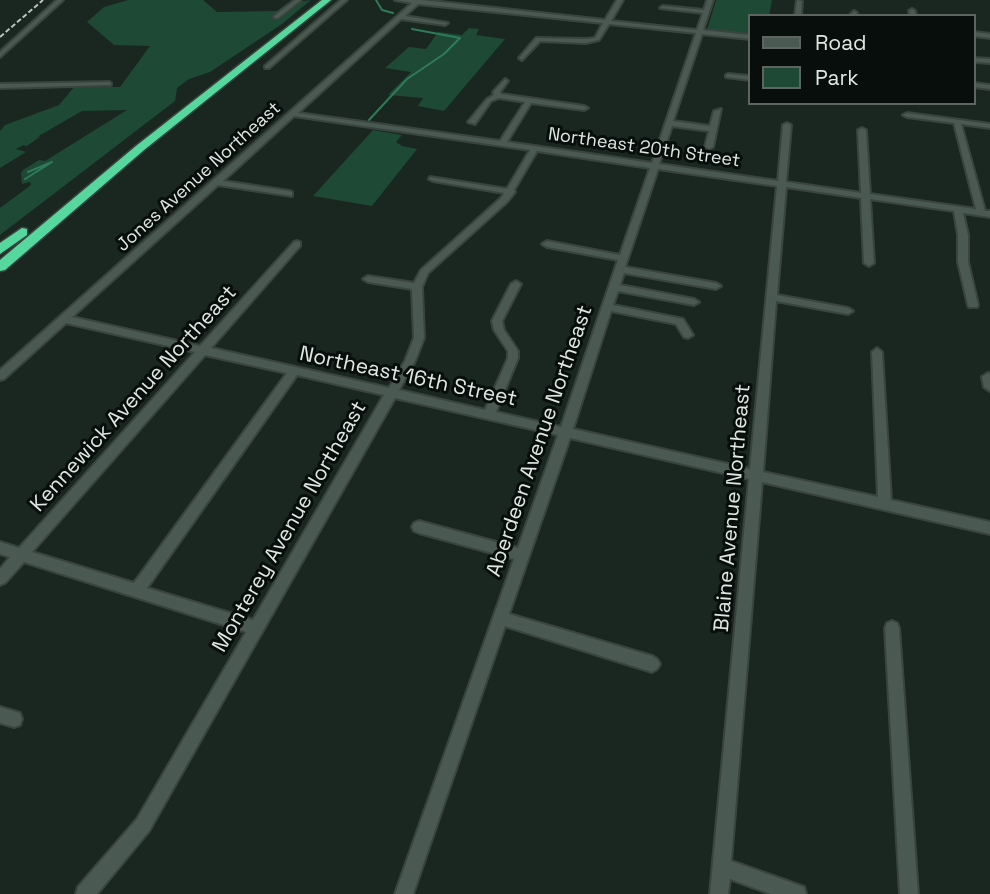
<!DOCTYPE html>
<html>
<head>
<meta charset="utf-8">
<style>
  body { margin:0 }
  #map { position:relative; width:990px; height:894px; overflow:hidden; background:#192720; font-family:"Space Grotesk",sans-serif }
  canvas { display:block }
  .legend { position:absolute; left:748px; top:14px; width:228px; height:91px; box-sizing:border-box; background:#080e0b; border:2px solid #5e6561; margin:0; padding:9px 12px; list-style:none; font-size:21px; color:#dfe8e3 }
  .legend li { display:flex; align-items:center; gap:14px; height:35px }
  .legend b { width:35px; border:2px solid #5e6561 }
</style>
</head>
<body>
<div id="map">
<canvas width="990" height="894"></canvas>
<ul class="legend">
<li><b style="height:9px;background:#4a5951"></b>Road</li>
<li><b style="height:19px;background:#1e4935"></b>Park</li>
</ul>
</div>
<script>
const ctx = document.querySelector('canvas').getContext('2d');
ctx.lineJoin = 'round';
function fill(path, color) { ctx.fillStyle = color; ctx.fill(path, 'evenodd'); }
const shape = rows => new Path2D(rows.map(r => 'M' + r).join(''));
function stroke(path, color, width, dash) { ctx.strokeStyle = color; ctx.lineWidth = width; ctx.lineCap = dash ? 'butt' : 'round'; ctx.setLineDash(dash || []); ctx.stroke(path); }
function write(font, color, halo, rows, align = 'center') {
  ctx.font = font + ' "Space Grotesk",sans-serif'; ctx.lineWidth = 6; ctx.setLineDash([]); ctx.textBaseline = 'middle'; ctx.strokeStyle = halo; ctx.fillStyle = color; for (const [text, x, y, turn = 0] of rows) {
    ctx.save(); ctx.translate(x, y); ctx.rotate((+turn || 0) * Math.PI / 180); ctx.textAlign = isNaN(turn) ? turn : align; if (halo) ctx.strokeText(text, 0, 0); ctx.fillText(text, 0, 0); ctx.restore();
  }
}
fill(shape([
  [128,0,203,0,217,12,277,11,288,3,311,0,282,24,210,72,189,79,177,88,175,101,0,235,0,208,31,185,30,182,22,184,21,173,23,170,39,160,45,161,127,110,82,111,37,137,41,136,27,146,23,145,16,149,26,152,0,168,0,131,5,125,59,105,74,87,120,87,150,46,114,45,87,22,104,7],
  [716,0,772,0,769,16,750,16,750,34,707,30],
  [469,28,479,29,476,35,505,39,444,111,418,106,423,98,388,95,411,72,385,68,409,47,426,49,438,32,462,35],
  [373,130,402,135,396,142,402,146,417,149,372,206,313,196]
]), '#1e4935');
stroke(shape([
  [376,0,382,10,393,13],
  [369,120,407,79,444,54,460,38,412,29],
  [25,179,52,162,28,172]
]), '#2f7b59', 2);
const minor = shape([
  [57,0,63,0,0,57,0,52,57,0],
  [295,0,301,0,278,18,274,18,274,16,295,0],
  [341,0,347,0,269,68,265,68,265,66,341,0],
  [395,0,422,0,605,20,617,0,623,0,611,21,697,30,703,13,660,8,663,6,704,10,707,0,713,0,703,30,750,35,750,39,702,34,673,121,710,126,714,111,721,109,713,147,709,149,705,147,709,131,672,126,659,164,778,181,783,125,787,123,791,125,786,182,861,193,858,130,862,128,866,130,870,194,976,209,954,123,907,117,903,115,907,113,990,124,990,128,961,124,985,211,990,211,990,217,963,213,968,235,968,262,978,305,977,307,969,307,968,305,958,262,958,235,954,211,870,199,874,263,869,266,864,263,861,198,786,187,777,295,848,308,853,311,848,314,776,301,763,472,878,497,872,352,877,348,882,352,891,500,990,522,990,534,762,482,731,861,804,887,806,894,771,894,730,879,728,894,710,894,749,479,570,438,509,614,652,656,657,659,660,664,657,669,652,672,505,626,413,894,395,894,514,559,419,533,414,531,412,527,414,523,419,521,518,548,558,435,395,398,149,831,97,894,76,894,78,887,137,819,246,632,24,562,5,583,0,585,0,569,10,557,0,554,0,542,19,548,195,352,66,323,4,379,0,380,0,370,412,3,395,0],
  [418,4,603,23,595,38,586,39,536,38,519,58,522,60,540,41,586,43,599,40,609,24,696,33,652,163,507,142,531,103,584,110,588,108,584,106,501,94,500,92,508,81,505,79,493,92,494,95,487,99,468,122,475,124,491,101,499,98,525,102,500,141,298,113,401,19,445,25,448,23,405,16,418,4],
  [294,116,530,150,507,189,430,177,429,179,433,181,504,193,501,198,421,270,414,283,368,276,363,279,368,282,412,289,414,338,405,361,389,388,211,348,300,246,300,242,297,241,294,242,200,346,72,317,218,185,292,196,292,192,289,191,223,181,294,116],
  [537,151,650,168,620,255,547,241,542,244,547,247,618,260,561,427,496,412,518,358,518,351,504,330,502,321,521,284,516,281,511,284,492,321,494,330,508,351,508,358,485,410,399,390,415,361,424,338,422,287,428,273,507,202,515,192,514,190,537,151],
  [658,169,777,186,750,469,573,429,611,311,676,324,684,337,688,338,693,335,683,319,613,305,618,291,694,305,699,302,694,299,620,285,624,273,716,289,721,286,716,283,625,267,658,169],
  [205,355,287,373,134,583,32,552,205,355],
  [297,375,384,395,253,620,147,588,297,375],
  [797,0,802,1,801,16,795,16,797,0],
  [912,9,915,11,916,16,910,16,909,11,912,9],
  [854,11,857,13,855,16,849,16,854,11],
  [974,32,990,34,990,38,974,36,974,32],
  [974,58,990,59,990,63,974,62,974,58],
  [728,74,750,76,750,80,726,77,726,75,728,74],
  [109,82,111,83,111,85,0,88,0,84,109,82],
  [974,83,990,85,990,89,974,87,974,83],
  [988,373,990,374,990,391,984,387,982,377,988,373],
  [892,621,897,623,899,628,918,894,900,894,885,628,887,623,892,621],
  [0,707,20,713,22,719,20,725,14,727,0,723,0,707]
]);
const highway = shape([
  [322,0,331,0,144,150,5,270,0,271,0,260,136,146,322,0],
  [22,228,27,229,27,235,0,254,0,243,22,228]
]);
stroke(minor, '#39443e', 4);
stroke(highway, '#39443e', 3);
fill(minor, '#4a5951');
fill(highway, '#56d79e');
stroke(shape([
  [0,37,43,0]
]), '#bbc4bf', 2, [5, 2.5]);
write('18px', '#dfe8e3', '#080e0b', [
  ["Northeast 20th Street",644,148,8],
  ["Jones Avenue Northeast",199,177,-42]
]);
write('21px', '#dfe8e3', '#080e0b', [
  ["Northeast 16th Street",408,377,12],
  ["Kennewick Avenue Northeast",134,399,-48],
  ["Aberdeen Avenue Northeast",540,441,-71],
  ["Blaine Avenue Northeast",733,508,-85],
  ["Monterey Avenue Northeast",290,527,-60]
]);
</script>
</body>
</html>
